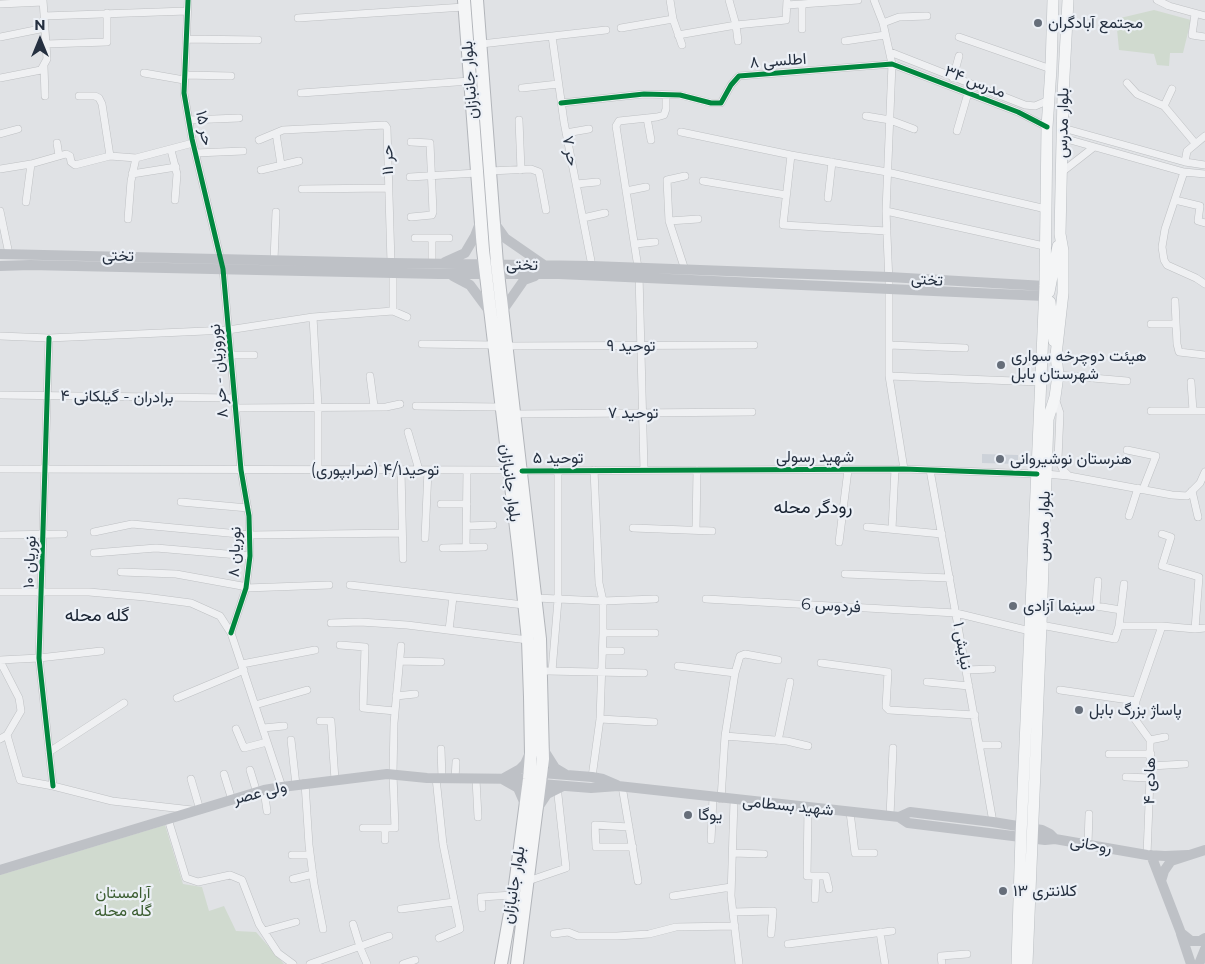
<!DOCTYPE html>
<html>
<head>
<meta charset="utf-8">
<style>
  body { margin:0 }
  #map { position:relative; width:1205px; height:964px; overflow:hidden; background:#e0e2e5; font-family:Montserrat,sans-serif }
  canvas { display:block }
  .north { position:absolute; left:15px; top:15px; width:50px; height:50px; -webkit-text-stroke:4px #ecf0f6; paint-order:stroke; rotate:0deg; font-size:14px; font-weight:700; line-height:20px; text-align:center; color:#253040 }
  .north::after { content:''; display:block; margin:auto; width:18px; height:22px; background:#253040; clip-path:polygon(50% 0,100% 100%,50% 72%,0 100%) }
</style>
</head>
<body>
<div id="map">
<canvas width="1205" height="964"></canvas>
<div class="north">N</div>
</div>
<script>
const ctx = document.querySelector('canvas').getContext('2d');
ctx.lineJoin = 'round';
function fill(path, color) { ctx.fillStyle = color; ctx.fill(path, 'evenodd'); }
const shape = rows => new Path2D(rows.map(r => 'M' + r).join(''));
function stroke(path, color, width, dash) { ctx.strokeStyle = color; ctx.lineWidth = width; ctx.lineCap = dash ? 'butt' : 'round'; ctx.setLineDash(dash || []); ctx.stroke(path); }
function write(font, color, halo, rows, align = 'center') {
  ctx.font = font + ' Montserrat,Vazirmatn,sans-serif'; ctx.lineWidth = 4.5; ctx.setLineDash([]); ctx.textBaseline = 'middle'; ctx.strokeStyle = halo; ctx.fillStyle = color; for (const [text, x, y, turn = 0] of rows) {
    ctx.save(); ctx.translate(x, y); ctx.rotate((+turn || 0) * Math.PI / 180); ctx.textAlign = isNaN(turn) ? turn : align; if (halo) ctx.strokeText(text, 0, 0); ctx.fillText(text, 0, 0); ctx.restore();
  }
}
fill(shape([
  [982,454,1018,455,1018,464,982,463]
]), '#cdd2d9');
fill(shape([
  [1154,10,1191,20,1183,53,1170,53,1169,66,1157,65,1154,54,1119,50,1116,19],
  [165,825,183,884,202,887,209,911,224,906,236,931,256,932,284,964,0,964,0,875]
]), '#d0dacf');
const street = shape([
  [188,0,184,93,192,139,223,269,241,470,249,516,250,556,246,588,231,633],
  [670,0,673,19,682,45],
  [729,0,736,25,738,41],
  [874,0,883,23,892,64,886,211,889,283,889,376,904,469],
  [1157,0,1169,6,1205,16],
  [0,4,43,2],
  [802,4,802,29],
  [787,5,858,0],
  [1195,14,1192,35,1205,37],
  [44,16,187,11],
  [298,18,464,7],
  [883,23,899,17,927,16],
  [621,28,673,19],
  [678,35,736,25,786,20,787,0],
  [552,36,564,122,592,266],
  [0,37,45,28],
  [959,37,1051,69],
  [186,39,258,40],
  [845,41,885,35],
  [46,44,107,42,107,13],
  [481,44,606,30],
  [890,52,1025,105,1035,106,1049,100],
  [44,66,45,96],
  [144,73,184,80],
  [185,75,231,76],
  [0,78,41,70,47,59,43,0],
  [953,78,959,56],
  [1127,83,1137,94,1164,106,1195,143],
  [522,88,558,84],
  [301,93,470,81],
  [79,96,95,96,99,98,102,104,110,156],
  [561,103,644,94,680,95,711,103,721,103,731,85,739,76,892,64,1018,112,1047,127],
  [1164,106,1172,89],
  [866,116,890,120,914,129],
  [647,118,651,140],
  [189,120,239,118],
  [519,120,521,170],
  [1063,128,1185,162,1205,165],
  [957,131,968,93],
  [681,132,791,155,887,172,1046,209],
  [276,133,281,165],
  [566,133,589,129],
  [0,134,18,129],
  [1063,138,1184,172,1205,174],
  [259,140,283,130,385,125,387,128,391,263],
  [411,142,430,143,433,212,432,215,411,217],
  [57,143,59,156],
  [171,150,177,174,175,200],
  [196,153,243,151],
  [791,155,783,225,887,231],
  [1185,162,1187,151,1205,136],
  [0,169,31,164,66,154,70,156,71,162,75,165,110,156,136,158,193,143],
  [261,170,299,161],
  [490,171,531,169,539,172,546,210],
  [1062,172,1094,147],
  [1184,172,1165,229,1162,247,1164,260,1167,265,1196,278,1205,284],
  [132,174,176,167],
  [685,176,667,180,669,221,685,270],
  [410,177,477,173],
  [703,181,786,195],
  [576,184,597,182],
  [302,189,388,188],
  [626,191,646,187],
  [828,198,832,162],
  [1175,200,1200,206,1198,221,1205,223],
  [26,202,31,164],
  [0,211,9,254],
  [886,211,1044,246],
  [583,218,605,213],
  [128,219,131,181,136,158],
  [669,221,698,219],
  [415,238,449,238],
  [432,238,432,263],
  [635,244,655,242],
  [274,260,276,212],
  [1175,301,1177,344,1179,352,1205,355],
  [393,311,393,273],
  [313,317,318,407,318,470],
  [1151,324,1176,324],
  [0,336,49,338,228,330,313,317,393,311,407,317],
  [49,338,39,658,53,786],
  [422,344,494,345],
  [889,345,965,348],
  [507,346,754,345],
  [230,355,254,355],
  [1058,375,1127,381],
  [370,376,374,406],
  [889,376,1040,382],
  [1191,382,1193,411],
  [0,395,234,398],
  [1055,398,1060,413,1058,459,1063,470,1069,476],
  [416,406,501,407],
  [235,408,386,407,400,404],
  [1151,411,1205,411],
  [515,414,752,412],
  [408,432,419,470],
  [1127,450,1156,456,1143,489],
  [0,469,509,470],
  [401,470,403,559],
  [644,470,639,274,616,126,619,121,657,117,664,115,666,109,666,95],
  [930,470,993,822],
  [522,471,904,469,1037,474],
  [1045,474,1069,476,1172,495,1187,496,1200,483,1205,472],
  [1192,491,1198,517],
  [181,502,248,508],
  [441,504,467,504],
  [1129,516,1138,488],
  [467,526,493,525],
  [867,527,942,534],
  [633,528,712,531],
  [892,529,895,469],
  [696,530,697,470],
  [94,532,132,524,250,535,402,533],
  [1162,534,1171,537,1162,566,1199,577,1195,629],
  [0,535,64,534],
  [425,538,428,470],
  [839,542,848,470],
  [466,547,467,470],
  [443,548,484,547],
  [94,553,156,548,250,556],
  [121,572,176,574,242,586,246,588,329,585],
  [845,574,950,578],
  [1098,581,1096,606,1121,610],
  [350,585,524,605],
  [0,592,89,592,145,597,191,603,220,616,231,633,282,787],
  [536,598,603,601,655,599],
  [706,599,956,613,1030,631],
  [331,623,360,622,407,625,528,640],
  [1041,625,1115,639,1119,626,1124,584],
  [1119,626,1162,626,1195,629,1205,628],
  [449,630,453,597],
  [603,633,655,633],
  [340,645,365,647,363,708,395,711],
  [603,651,621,651],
  [0,660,39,658,101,651],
  [0,661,19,698,21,711,7,735,0,739],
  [400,661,441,662],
  [821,663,888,672,886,707,889,710,975,715],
  [242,664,315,650],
  [678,666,735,673],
  [966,670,992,669],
  [547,671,644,673],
  [552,671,558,600,558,470],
  [927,682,969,686],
  [1060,690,1136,701],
  [396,696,415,694],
  [177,698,244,670],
  [255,705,307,690],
  [600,719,654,722],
  [320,721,331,721,335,780],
  [263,728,284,726],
  [236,729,244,748,267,742],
  [7,735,20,780,53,786,112,801,192,810],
  [725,736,787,741,808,746],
  [291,740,296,785],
  [1150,740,1165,737],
  [778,741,790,682],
  [980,745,998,745],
  [441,749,442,778],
  [49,752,124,703],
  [1109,754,1151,754],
  [1151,766,1185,764],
  [250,770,257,793],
  [224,774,232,800],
  [592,777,600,719,603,633,603,601,599,583,594,470],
  [1126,777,1150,778],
  [436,778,443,844,460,929,439,938],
  [191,779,200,810],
  [455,779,456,762],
  [476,779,478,817],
  [305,783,309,845,314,884,323,929],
  [622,786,638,881],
  [264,790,267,811],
  [721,799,725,736,735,673,740,656,745,654,778,660],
  [734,800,731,896,739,964],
  [808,808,807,876,826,876,829,889],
  [850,812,855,853,874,853],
  [890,816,893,748],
  [168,819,186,878,198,882,230,875,242,880,259,924,278,953,293,964],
  [629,827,595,825,596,847,633,847],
  [363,828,395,828,393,774,394,723,401,646],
  [385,828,385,840],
  [711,840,713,798],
  [1088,844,1089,814],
  [733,853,764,854],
  [292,855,310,855],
  [1147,855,1150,778,1150,740,1134,718,1136,701,1162,626],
  [293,879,313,874],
  [528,881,566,868,557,786],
  [673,896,731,887],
  [815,899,816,876],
  [482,908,481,897,513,895],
  [401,909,454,902],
  [733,912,773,911,771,934],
  [353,924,361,950,367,964],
  [264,931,296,922],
  [880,932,885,964],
  [554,934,568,932,578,936,617,936,649,934,676,927,735,926],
  [788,944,892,931],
  [310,964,389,936],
  [403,964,415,960],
  [942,964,941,956,967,954]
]);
const primary = shape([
  [1049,292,1058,246],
  [1050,302,1054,341],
  [1017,964,1021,836,1045,286,1047,127,1051,69,1053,0],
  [1027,964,1041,625,1048,419,1055,397,1058,375,1056,355,1063,293,1063,251,1060,234,1063,95,1068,0]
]);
const highway = shape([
  [464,0,483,250,519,553,528,640,530,697,531,754,529,779,515,885,501,964],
  [477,0,497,264,540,639,543,759,517,964]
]);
stroke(street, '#bec0c3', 8);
stroke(primary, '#bbbfc3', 12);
stroke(highway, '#b2b5ba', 14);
stroke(street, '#eff0f2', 7);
stroke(shape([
  [495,224,505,238,544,265],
  [0,254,391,263,592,266,889,277,1045,286],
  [445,262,465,253,475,236,480,223],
  [0,266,30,265,439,274,559,274,1044,296],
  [453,276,470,285,490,312],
  [503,310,524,280,535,276],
  [543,749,555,768,565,774],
  [542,773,592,777,603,779,617,785],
  [541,784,591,788,618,786,899,817,908,823,1045,840,1055,839,1147,855,1165,856,1188,855],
  [525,804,518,788,502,779,520,769,525,764,530,753],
  [539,806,547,794,563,786],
  [899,817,910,812,993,822,1042,830,1050,834,1055,839],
  [1205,850,1171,861,1164,871,1161,881,1181,933,1191,941,1200,941,1205,938],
  [1151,855,1161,881],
  [0,870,264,790,282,787,387,774,427,778,529,779],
  [1181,934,1191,964],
  [1199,964,1205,949]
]), '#bec1c6', 10);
stroke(primary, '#f4f5f6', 11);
stroke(highway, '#f4f5f6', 12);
stroke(shape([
  [188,0,184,93,192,139,223,269,241,470,249,516,250,556,246,588,231,633],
  [561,103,644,94,680,95,711,103,721,103,731,85,739,76,892,64,1018,112,1047,127],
  [49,338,39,658,53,786],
  [522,471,904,469,1037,474]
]), '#00873e', 5);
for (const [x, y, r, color] of [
  [1038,23,5,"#666e7a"],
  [1001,365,5,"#666e7a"],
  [1000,459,5,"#666e7a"],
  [1013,606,5,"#666e7a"],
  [1079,710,5,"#666e7a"],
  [688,815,5,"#666e7a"],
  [1003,891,5,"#666e7a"]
]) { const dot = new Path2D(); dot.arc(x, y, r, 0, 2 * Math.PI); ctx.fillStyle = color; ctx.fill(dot); stroke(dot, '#ecf0f6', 2); }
write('16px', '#253040', '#ecf0f6', [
  ["مجتمع آبادگران",1048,23],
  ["هیئت دوچرخه سواری",1011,356],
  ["شهرستان بابل",1011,374],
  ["هنرستان نوشیروانی",1010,459],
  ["سینما آزادی",1023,606],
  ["پاساژ بزرگ بابل",1089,710],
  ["یوگا",698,815],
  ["کلانتری ۱۳",1013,891]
], 'left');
write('16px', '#253040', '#ecf0f6', [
  ["اطلسی ۸",778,61,-4],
  ["بلوار جانبازان",470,80,-94],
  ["مدرس ۳۴",975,82,21],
  ["بلوار مدرس",1063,123,-89],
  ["حر ۱۵",204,128,79],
  ["حر ۷",570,151,79],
  ["حر ۱۱",388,160,-91],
  ["تختی",118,256,1],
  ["تختی",522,265,2],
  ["تختی",927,280,4],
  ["توحید ۹",631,346],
  ["نوروزیان - حر ۸",219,371,-95],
  ["برادران - گیلکانی ۴",117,397,1],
  ["توحید ۷",633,413],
  ["شهید رسولی",815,457],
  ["توحید ۵",558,458],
  ["توحید۴/۱ (ضرابپوری)",375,470],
  ["بلوار جانبازان",510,483,83],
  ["بلوار مدرس",1044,526,-88],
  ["نوریان ۸",235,552,-88],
  ["نوریان ۱۰",30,562,-88],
  ["فردوس 6",831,606,3],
  ["نیایش ۱",962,646,80],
  ["هادی ۴",1150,781,-89],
  ["ولی عصر",260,793,-14],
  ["شهید بسطامی",788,806,6],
  ["روحانی",1091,845,10],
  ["بلوار جانبازان",514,885,-81]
]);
write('16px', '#3b5d31', '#ecf0f6', [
  ["آرامستان",123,893],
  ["گله محله",123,911]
]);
write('18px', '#172130', '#ecf0f6', [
  ["رودگر محله",813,508],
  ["گله محله",97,616]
]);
</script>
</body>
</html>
